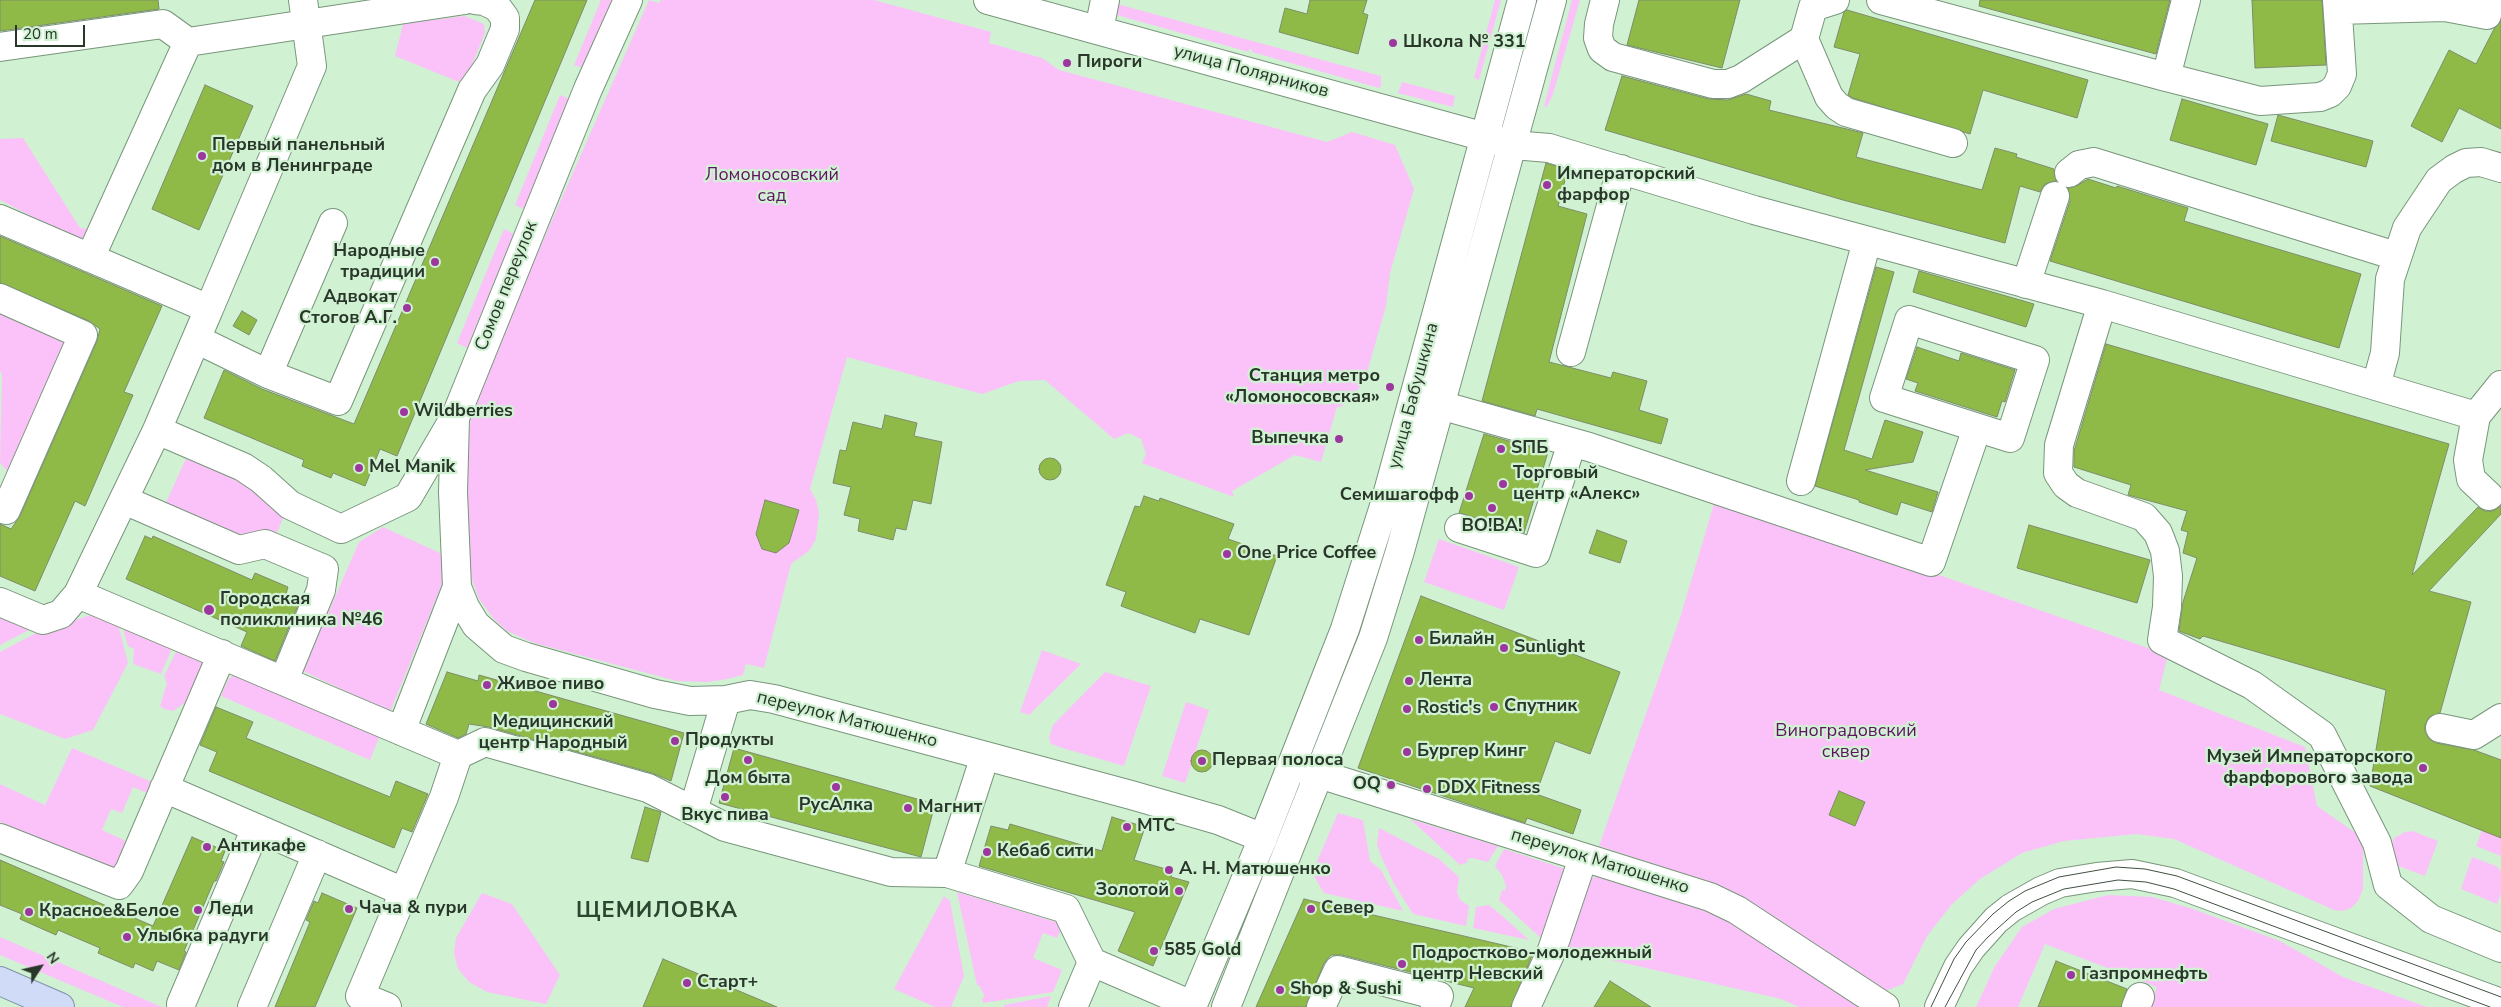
<!DOCTYPE html>
<html>
<head>
<meta charset="utf-8">
<style>
  body { margin:0 }
  #map { position:relative; width:2501px; height:1007px; overflow:hidden; background:#d1f1d3; font-family:"Nunito Sans",sans-serif }
  canvas { display:block }
  .north { position:absolute; left:15px; top:942px; width:50px; height:50px; -webkit-text-stroke:4px #d1f1d3; paint-order:stroke; rotate:55deg; font-size:14px; font-weight:700; line-height:20px; text-align:center; color:#29362a }
  .north::after { content:''; display:block; margin:auto; width:18px; height:22px; background:#29362a; clip-path:polygon(50% 0,100% 100%,50% 72%,0 100%) }
  .scale { position:absolute; left:15px; top:25px; width:70px; height:22px; box-sizing:border-box; border:2px solid #29362a; border-top:0; padding-left:6px; font-size:15px; line-height:18px; white-space:nowrap; color:#29362a; -webkit-text-stroke:4px #d1f1d3; paint-order:stroke }
</style>
</head>
<body>
<div id="map">
<canvas width="2501" height="1007"></canvas>
<div class="north">N</div>
<div class="scale">20 m</div>
</div>
<script>
const ctx = document.querySelector('canvas').getContext('2d');
ctx.lineJoin = 'round';
function fill(path, color) { ctx.fillStyle = color; ctx.fill(path, 'evenodd'); }
const shape = rows => new Path2D(rows.map(r => 'M' + r).join(''));
function stroke(path, color, width, dash) { ctx.strokeStyle = color; ctx.lineWidth = width; ctx.lineCap = dash ? 'butt' : 'round'; ctx.setLineDash(dash || []); ctx.stroke(path); }
function write(font, color, halo, rows, align = 'center') {
  ctx.font = font + ' "Nunito Sans",sans-serif'; ctx.lineWidth = 4.5; ctx.setLineDash([]); ctx.textBaseline = 'middle'; ctx.strokeStyle = halo; ctx.fillStyle = color; for (const [text, x, y, turn = 0] of rows) {
    ctx.save(); ctx.translate(x, y); ctx.rotate((+turn || 0) * Math.PI / 180); ctx.textAlign = isNaN(turn) ? turn : align; if (halo) ctx.strokeText(text, 0, 0); ctx.fillText(text, 0, 0); ctx.restore();
  }
}
fill(shape([
  [601,0,612,0,583,68,574,65],
  [649,0,659,3,661,0,874,0,991,32,989,43,1042,58,1059,70,1327,142,1352,132,1395,145,1414,189,1390,273,1386,306,1364,383,1341,407,1337,407,1321,462,1295,455,1232,491,1234,497,1142,463,1146,454,1141,439,1128,433,1114,439,1045,380,1019,381,982,394,847,357,810,489,816,500,819,513,816,539,810,550,791,564,764,668,746,664,743,675,727,679,708,682,677,681,534,643,507,631,494,619,479,599,471,576,466,527,467,444,473,406,484,375],
  [1495,0,1501,0,1479,80,1474,78],
  [1572,0,1580,0,1553,94,1547,107,1544,106],
  [1117,4,1381,76,1381,86,1379,88,1252,52,1252,50,1249,49,1249,52,1113,14],
  [464,16,484,24,485,33,464,84,395,56,403,24],
  [1402,82,1455,96,1453,107,1398,93],
  [560,95,570,99,524,209,515,205],
  [23,138,80,228,89,229,84,239,64,233,0,200,0,139],
  [504,229,514,234,467,348,457,343],
  [0,313,65,341,10,474,0,463,2,375,0,371],
  [188,454,245,479,285,514,274,539,241,541,164,507],
  [1716,497,2168,655,2159,690,2305,747,2317,806,2363,838,2363,889,2358,901,2351,908,2342,911,2334,910,2174,839,2136,834,2064,841,2022,853,1980,879,1952,904,1927,936,1903,984,1883,992,1720,886,1599,846,1680,618],
  [383,527,442,554,442,584,390,712,303,671,359,542],
  [1439,539,1519,567,1504,610,1424,582],
  [0,613,31,629,0,645],
  [97,613,117,620,128,663,93,730,65,739,0,714,0,652,38,632],
  [121,622,174,644,161,674,133,664,134,649,128,646],
  [179,646,205,660,194,697,173,711,164,709,160,706,167,683,164,676],
  [1042,650,1081,664,1029,715,1020,712],
  [1105,672,1151,686,1124,766,1059,747,1051,744,1049,738,1053,725],
  [238,674,380,735,370,760,221,696,228,680,233,675],
  [1186,702,1209,710,1185,783,1162,776],
  [72,748,157,784,152,795,133,787,122,813,111,809,102,830,124,840,126,845,126,857,111,872,0,822,0,784,45,805],
  [1338,813,1363,820,1370,861,1381,870,1403,911,1324,893,1312,873],
  [1410,819,1498,846,1488,862,1472,858,1467,859,1468,862,1460,865],
  [1379,828,1439,859,1459,877,1457,892,1460,900,1469,906,1466,926,1413,914,1394,884,1381,856,1377,844],
  [2482,830,2501,838,2501,856,2476,846],
  [2413,831,2438,841,2425,876,2385,861,2394,838,2405,832],
  [1504,849,1571,871,1542,939,1499,900,1502,890,1505,891,1506,886,1502,875,1495,866],
  [2472,857,2496,866,2501,871,2501,893,2497,904,2461,889],
  [1596,872,1687,901,1719,915,1863,1007,1799,1007,1781,999,1559,948,1585,876,1594,878],
  [957,892,1063,924,1057,938,1043,933,1033,958,1062,970,1053,992,983,1003,982,998,985,997,979,985,977,985],
  [482,893,512,904,560,975,546,1004,487,992,469,982,458,969,454,953,456,938],
  [2108,895,2152,897,2193,909,2280,941,2343,977,2427,1007,2149,1007,2157,987,2045,944,2018,1007,1976,1007,1995,966,2022,927,2054,909],
  [944,896,950,901,964,976,951,1007,935,1007,894,989],
  [1489,905,1500,914,1529,940,1473,928,1476,907],
  [0,937,162,1007,123,1007,0,955],
  [1051,996,1047,1007,1004,1007,1004,1005]
]), '#fbc2fa');
const building = shape([
  [0,0,158,0,159,9,0,31,0,0],
  [535,0,587,0,397,456,380,449,365,486,333,473,331,478,302,466,304,460,204,418,224,370,262,389,354,424,535,0],
  [1310,0,1367,0,1363,13,1368,15,1358,54,1279,32,1285,8,1307,14,1310,0],
  [1639,0,1740,0,1722,68,1627,45,1639,0],
  [1980,0,2170,0,2156,54,1979,6,1980,0],
  [2252,0,2322,0,2326,65,2255,68,2252,0],
  [1847,10,2088,80,2077,118,1983,90,1970,134,1853,98,1848,95,1860,54,1834,47,1844,12,1847,10],
  [2501,21,2501,129,2459,108,2442,142,2411,126,2449,50,2476,64,2494,29,2501,21],
  [1622,76,1709,99,1728,100,1746,94,1771,101,1769,110,1863,133,1856,157,1982,190,1995,148,2017,154,2016,157,2054,169,2056,181,2045,184,2040,192,2020,186,2005,243,1843,200,1605,130,1622,76],
  [205,85,253,106,199,230,152,209,205,85],
  [2182,99,2268,124,2256,165,2170,140,2182,99],
  [2278,115,2373,141,2366,167,2271,141,2278,115],
  [1546,163,1568,170,1558,206,1587,214,1549,362,1611,378,1613,372,1647,381,1639,410,1668,419,1661,444,1537,409,1535,416,1482,401,1546,163],
  [2088,179,2116,188,2117,186,2188,208,2184,221,2361,274,2339,348,2050,261,2070,201,2068,188,2078,185,2088,179],
  [0,236,162,306,124,392,133,395,85,506,75,501,35,591,0,576,0,524,11,529,20,516,97,341,100,329,89,321,0,283,0,236],
  [1876,267,1894,272,1844,450,1872,459,1885,420,1923,432,1913,462,1865,470,1938,492,1932,512,1901,502,1897,515,1859,502,1859,500,1815,486,1876,267],
  [1919,271,2034,304,2026,327,1913,292,1919,271],
  [242,311,257,320,249,335,233,326,242,311],
  [2106,344,2449,444,2412,575,2478,507,2485,511,2493,511,2501,506,2501,514,2429,591,2471,602,2440,713,2429,717,2425,725,2425,732,2429,739,2436,743,2474,750,2501,760,2501,838,2370,786,2386,690,2203,636,2200,639,2179,631,2183,602,2197,558,2183,553,2188,532,2181,530,2187,511,2128,495,2131,485,2074,467,2074,451,2106,344],
  [1917,347,1959,361,1961,353,2015,370,2005,402,2002,401,1997,417,1915,391,1918,383,1906,379,1917,347],
  [885,415,917,423,914,436,942,442,931,504,913,500,906,530,896,528,893,540,858,531,860,519,844,515,851,487,833,483,840,450,846,451,853,422,882,429,885,415],
  [1484,434,1548,452,1524,533,1459,513,1484,434],
  '1039 469a11 11 0 1 1 22 0a11 11 0 1 1-22 0Z',
  [1144,496,1159,501,1160,498,1234,524,1228,539,1277,556,1249,635,1200,619,1195,633,1121,606,1126,592,1106,585,1135,506,1140,507,1144,496],
  [765,500,799,510,789,543,776,553,762,549,756,534,765,500],
  [2029,525,2150,560,2137,603,2017,568,2029,525],
  [1597,530,1627,541,1620,563,1589,553,1597,530],
  [145,536,152,539,153,536,252,580,255,573,288,587,286,594,300,600,275,661,241,646,247,632,126,579,145,536],
  [1421,596,1620,672,1590,754,1555,741,1536,794,1581,810,1573,834,1527,818,1525,823,1358,768,1421,596],
  [447,672,478,681,479,675,684,733,671,781,652,773,489,727,469,724,466,734,458,738,426,724,447,672],
  [216,707,253,722,246,738,390,797,396,781,428,794,412,832,402,828,394,848,209,771,217,752,200,745,216,707],
  [734,748,935,804,921,857,719,803,734,748],
  '1191 761a11 11 0 1 1 22 0a11 11 0 1 1-22 0Z',
  [1839,791,1865,802,1855,826,1829,815,1839,791],
  [645,807,661,812,648,862,631,858,645,807],
  [1112,817,1145,827,1134,860,1173,871,1171,877,1189,882,1153,966,1118,951,1135,912,979,866,991,826,1008,830,1010,824,1102,851,1112,817],
  [192,837,225,851,221,861,224,862,216,881,214,881,184,951,186,952,179,970,157,961,153,971,135,963,133,968,98,953,100,948,58,930,56,935,20,919,22,914,0,905,0,860,153,926,192,837],
  [322,893,357,908,315,1007,275,1007,310,922,306,920,314,901,318,903,322,893],
  [1304,899,1533,952,1533,953,1511,1007,1465,1007,1474,988,1342,955,1331,955,1324,963,1306,1007,1256,1007,1304,899],
  [663,959,777,1007,643,1007,663,959],
  [2056,961,2127,989,2121,1007,2038,1007,2056,961],
  [1610,981,1651,1007,1594,1007,1610,981]
]);
fill(building, '#90ba48');
stroke(building, '#7d8c6a', 1);
const minor = shape([
  [628,0,588,89,455,418,453,492,457,587,465,607,476,625,504,649,526,657,655,694,690,701,726,700,750,695,774,699,1131,795,1218,820,1263,838],
  [988,0,1485,137,1513,145,1549,148,1754,210,2102,304,2476,416,2468,460,2471,479,2489,496],
  [1605,0,1599,24,1598,38,1602,49,1613,57,1713,84,1728,84,1741,79,1804,39],
  [1835,0,1813,7,1804,39,1829,97,1837,106,1846,112,1953,143],
  [1881,0,2166,77,2186,0],
  [2338,10,2445,7,2487,15,2489,0],
  [1099,30,1105,0],
  [0,47,163,24,188,42,465,0],
  [2166,77,2260,101,2320,97,2330,93,2337,86,2342,74,2337,0],
  [2069,173,2079,165,2094,162,2396,256],
  [0,219,209,309,157,430,78,594,61,614,43,620,0,602],
  [90,258,188,42],
  [2026,284,2055,196],
  [0,298,83,335,6,510,0,508],
  [2102,304,2059,445,2058,473,2066,485,2077,493,2144,517,2158,533,2165,551,2168,576,2167,607,2162,640,2252,685,2322,735,2377,843,2388,885,2431,919,2501,948],
  [209,309,312,66,303,0],
  [1909,320,2035,360,2010,438,1884,398,1909,320],
  [196,339,268,374,338,401,472,90,490,65,505,29,505,18,497,7,484,1,475,0],
  [1571,352,1621,169],
  [268,374,333,223],
  [2376,386,2385,353,2390,279,2407,228,2439,180,2454,169,2466,163,2481,162,2501,168],
  [1440,405,1589,447,1931,562,1977,428],
  [2476,416,2501,385],
  [157,430,243,467,261,479,290,505,341,529,408,497,453,420],
  [1801,481,1867,241],
  [124,500,239,550,265,544,324,569,321,590,284,680],
  [1459,528,1536,553,1572,443],
  [78,594,458,755],
  [2440,728,2474,735,2501,718],
  [401,731,457,587],
  [985,756,947,873,1066,909,1092,962,1073,1007],
  [1303,769,1710,897,1737,910,1885,1007],
  [164,788,404,892],
  [693,811,726,700],
  [0,838,119,885,129,871,222,654],
  [1092,962,1192,1005],
  [181,1004,256,828],
  [252,1007,317,854],
  [387,1007,360,996,444,797,458,755,485,742,648,788,725,827,891,872,947,873],
  [1192,1007,1263,838,1345,629,1385,503,1522,0],
  [1226,1007,1373,638,1400,551,1552,0],
  [1321,1007,1338,970,1439,996,1435,1007],
  [1526,1007,1552,950,1583,858],
  [1939,1007,1958,967,1971,948,1996,920,2011,908,2041,891,2060,883,2097,877,2132,874,2175,883,2501,1003],
  [2136,1007,2140,997]
]);
const major = shape([
  [0,981,60,1007]
]);
stroke(minor, '#78967b', 30);
stroke(major, '#8092ab', 30);
stroke(minor, '#fff', 28);
stroke(major, '#cfdbf7', 28);
stroke(shape([
  [1931,1007,1954,959,1966,942,1993,914,2009,901,2025,891,2059,877,2116,867,2145,869,2177,876,2501,997],
  [1945,1007,1976,950,1988,937,2016,912,2032,902,2064,889,2118,880,2146,882,2174,889,2490,1007]
]), '#415042', 1);
for (const [x, y, r, color] of [
  [1393,43,5,"#9b379d"],
  [1067,63,5,"#9b379d"],
  [202,156,5,"#9b379d"],
  [1547,185,5,"#9b379d"],
  [435,262,5,"#9b379d"],
  [407,308,5,"#9b379d"],
  [1390,387,5,"#9b379d"],
  [404,412,5,"#9b379d"],
  [1339,439,5,"#9b379d"],
  [1501,449,5,"#9b379d"],
  [359,468,5,"#9b379d"],
  [1503,484,5,"#9b379d"],
  [1469,496,5,"#9b379d"],
  [1492,508,5,"#9b379d"],
  [1227,554,5,"#9b379d"],
  [209,610,6,"#9b379d"],
  [1419,640,5,"#9b379d"],
  [1504,648,5,"#9b379d"],
  [1409,681,5,"#9b379d"],
  [487,685,5,"#9b379d"],
  [553,704,5,"#9b379d"],
  [1494,707,5,"#9b379d"],
  [1407,709,5,"#9b379d"],
  [675,741,5,"#9b379d"],
  [1407,752,5,"#9b379d"],
  [748,760,5,"#9b379d"],
  [1202,761,5,"#9b379d"],
  [2423,768,5,"#9b379d"],
  [1391,785,5,"#9b379d"],
  [836,787,5,"#9b379d"],
  [1427,789,5,"#9b379d"],
  [725,797,5,"#9b379d"],
  [908,808,5,"#9b379d"],
  [1127,827,5,"#9b379d"],
  [207,847,5,"#9b379d"],
  [987,852,5,"#9b379d"],
  [1169,870,5,"#9b379d"],
  [1179,891,5,"#9b379d"],
  [349,909,5,"#9b379d"],
  [1311,909,5,"#9b379d"],
  [198,910,5,"#9b379d"],
  [29,912,5,"#9b379d"],
  [127,937,5,"#9b379d"],
  [1154,951,5,"#9b379d"],
  [1402,964,5,"#9b379d"],
  [2071,975,5,"#9b379d"],
  [687,983,5,"#9b379d"],
  [1280,990,5,"#9b379d"]
]) { const dot = new Path2D(); dot.arc(x, y, r, 0, 2 * Math.PI); ctx.fillStyle = color; ctx.fill(dot); stroke(dot, '#d1f1d3', 2); }
write('bold 18px', '#29362a', '#d1f1d3', [
  ["Школа № 331",1403,43],
  ["Пироги",1077,63],
  ["Первый панельный",212,146],
  ["дом в Ленинграде",212,167],
  ["Императорский",1557,175],
  ["фарфор",1557,196],
  ["Народные",425,252,"right"],
  ["традиции",425,273,"right"],
  ["Адвокат",397,298,"right"],
  ["Стогов А.Г.",397,319,"right"],
  ["Станция метро",1380,377,"right"],
  ["«Ломоносовская»",1380,398,"right"],
  ["Wildberries",414,412],
  ["Выпечка",1329,439,"right"],
  ["SПБ",1511,449],
  ["Mel Manik",369,468],
  ["Торговый",1513,474],
  ["центр «Алекс»",1513,495],
  ["Семишагофф",1459,496,"right"],
  ["ВО!ВА!",1492,527,"center"],
  ["One Price Coffee",1237,554],
  ["Городская",220,600],
  ["поликлиника №46",220,621],
  ["Билайн",1429,640],
  ["Sunlight",1514,648],
  ["Лента",1419,681],
  ["Живое пиво",497,685],
  ["Спутник",1504,707],
  ["Rostic's",1417,709],
  ["Медицинский",553,723,"center"],
  ["центр Народный",553,744,"center"],
  ["Продукты",685,741],
  ["Бургер Кинг",1417,752],
  ["Музей Императорского",2413,758,"right"],
  ["фарфорового завода",2413,779,"right"],
  ["Первая полоса",1212,761],
  ["Дом быта",748,779,"center"],
  ["OQ",1381,785,"right"],
  ["DDX Fitness",1437,789],
  ["РусАлка",836,806,"center"],
  ["Магнит",918,808],
  ["Вкус пива",725,816,"center"],
  ["МТС",1137,827],
  ["Антикафе",217,847],
  ["Кебаб сити",997,852],
  ["А. Н. Матюшенко",1179,870],
  ["Золотой",1169,891,"right"],
  ["Чача & пури",359,909],
  ["Север",1321,909],
  ["Леди",208,910],
  ["Красное&Белое",39,912],
  ["Улыбка радуги",137,937],
  ["585 Gold",1164,951],
  ["Подростково-молодежный",1412,954],
  ["центр Невский",1412,975],
  ["Газпромнефть",2081,975],
  ["Старт+",697,983],
  ["Shop & Sushi",1290,990]
], 'left');
write('18px', '#29362a', '#d1f1d3', [
  ["улица Полярников",1251,72,15],
  ["Сомов переулок",507,286,-68],
  ["улица Бабушкина",1414,396,-75],
  ["переулок Матюшенко",847,720,14],
  ["переулок Матюшенко",1600,862,17]
]);
write('18px', '#601262', '#d1f1d3', [
  ["Ломоносовский",772,176],
  ["сад",772,197],
  ["Виноградовский",1846,732],
  ["сквер",1846,753]
]);
ctx.letterSpacing = '1px';
write('bold 22px', '#2c472f', '#d1f1d3', [
  ["ЩЕМИЛОВКА",657,912]
]);
ctx.letterSpacing = '0px';
</script>
</body>
</html>
